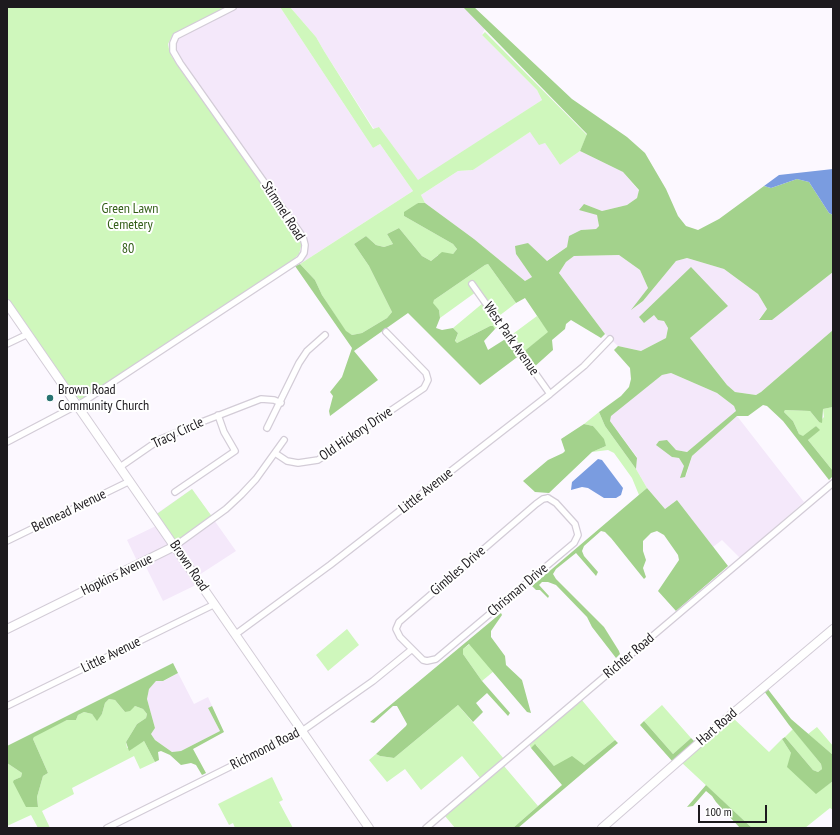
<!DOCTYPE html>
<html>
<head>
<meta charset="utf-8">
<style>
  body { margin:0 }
  #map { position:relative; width:840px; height:835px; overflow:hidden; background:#fcf8ff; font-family:"PT Sans Narrow",sans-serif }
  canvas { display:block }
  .frame { position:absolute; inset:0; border:8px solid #1d1a1e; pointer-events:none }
  .scale { position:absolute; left:698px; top:805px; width:69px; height:18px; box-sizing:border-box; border:2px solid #1d1a1e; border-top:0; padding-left:5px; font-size:12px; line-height:14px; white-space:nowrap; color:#1d1a1e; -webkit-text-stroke:3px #fff; paint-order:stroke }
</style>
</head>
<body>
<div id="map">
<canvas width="840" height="835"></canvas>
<div class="frame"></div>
<div class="scale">100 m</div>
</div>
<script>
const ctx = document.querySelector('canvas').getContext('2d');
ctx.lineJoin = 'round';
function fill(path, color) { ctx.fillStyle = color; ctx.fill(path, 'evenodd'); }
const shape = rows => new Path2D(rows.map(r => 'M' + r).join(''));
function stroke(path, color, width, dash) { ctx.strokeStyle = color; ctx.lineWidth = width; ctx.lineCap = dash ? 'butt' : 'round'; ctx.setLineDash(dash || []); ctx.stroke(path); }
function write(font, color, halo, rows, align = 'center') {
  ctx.font = font + ' "PT Sans Narrow",sans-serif'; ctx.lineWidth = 4; ctx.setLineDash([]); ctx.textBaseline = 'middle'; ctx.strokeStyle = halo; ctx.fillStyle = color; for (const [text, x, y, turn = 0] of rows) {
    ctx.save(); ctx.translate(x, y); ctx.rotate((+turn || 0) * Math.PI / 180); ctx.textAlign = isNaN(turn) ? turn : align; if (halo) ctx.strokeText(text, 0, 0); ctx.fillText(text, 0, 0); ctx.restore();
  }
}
fill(shape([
  [226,7,280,7,373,148,380,144,413,191,300,264,296,257,301,249,302,243,172,56,169,49,168,44,173,34],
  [290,7,463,7,485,28,482,35,537,90,542,100,418,181,379,127,374,129,324,51,316,37],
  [530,132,545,143,560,165,580,151,623,172,639,191,637,198,627,205,602,211,584,204,597,215,599,226,596,229,581,230,567,247,546,261,528,243,516,254,532,277,525,281,474,239,425,203,421,195,458,171,473,170],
  [619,255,640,270,648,288,633,309,643,301,676,261,687,258,724,269,758,294,767,309,759,319,772,320,833,272,833,330,761,392,756,395,735,392,727,385,690,338,728,306,654,315,664,321,668,328,666,338,641,351,618,346,605,334,559,273,566,262,574,256],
  [671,373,717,393,734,406,737,411,687,452,676,450,667,440,672,457,679,458,684,466,686,476,692,456,737,416,804,502,740,558,722,540,713,547,677,500,665,509,647,488,636,469,637,457,610,421,611,415,662,375],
  [192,489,236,551,196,577,200,583,163,601,144,563,139,565,127,540,162,523,156,514],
  [178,673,194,704,208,697,212,706,208,708,220,731,181,751,172,752,155,740,151,734,155,728,147,699,149,688,156,681,164,681]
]), '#f4e8fa');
fill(shape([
  [7,7,226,7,173,34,168,44,169,49,172,57,294,228,302,243,299,254,292,261,81,400,74,395,7,299],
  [280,7,290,7,316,37,324,51,373,129,379,127,418,180,542,100,537,90,482,35,485,32,587,135,580,151,560,165,545,143,539,145,530,132,473,170,458,171,421,195,425,203,418,203,404,216,453,244,457,249,453,254,438,255,431,261,422,256,399,228,387,234,393,244,384,247,376,245,366,236,354,244,369,266,392,312,387,318,362,333,352,335,346,332,322,295,315,280,300,264,413,191,380,144,373,148],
  [488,264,516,303,499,316,473,281,470,283,476,292,440,318,439,310,432,303,434,300,485,265],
  [483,303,500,325,495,329,490,326,457,343,455,342,458,333,453,328],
  [537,316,549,332,522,353,510,336],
  [833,407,833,471,808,440,819,430,816,426,804,437,799,434,793,421,784,412,785,410,810,411,819,422,824,417,823,409],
  [599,412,605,426,636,469,647,488,639,495,632,478,614,453,608,450,592,452,606,446,593,426,584,424],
  [192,489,213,518,175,544,154,516],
  [347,629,359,645,328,671,316,655],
  [470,644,494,671,482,681,463,654,463,649],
  [109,699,115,700,125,712,135,706,143,709,147,714,146,718,137,724,126,742,127,748,144,741,155,762,140,769,134,756,72,788,74,794,42,811,50,828,38,828,31,815,7,826,7,763,22,773,21,777,14,780,31,806,38,807,37,797,43,776,48,773,33,739,34,736,67,720,76,720,78,715,84,712,92,714,97,720,102,714,105,703],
  [581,699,615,740,584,765,554,766,536,745,531,748,529,744],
  [458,705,504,759,480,778,462,756,421,790,405,769,387,782,369,760,376,754,380,756,394,758],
  [662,705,691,738,673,754,644,721],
  [732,717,769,752,782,739,791,753,791,759,816,793,833,781,833,810,830,808,805,828,752,828,681,762],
  [817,727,833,746,833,755,808,734],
  [793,729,821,764,822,769,818,772,813,770,785,737],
  [504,766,538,806,513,828,455,828,445,816],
  [272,777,283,800,279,802,293,828,235,828,233,823,229,825,218,804]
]), '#cff7bc');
fill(shape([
  [463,7,474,7,572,99,627,137,645,153,666,189,678,216,686,226,698,230,719,219,764,186,771,188,797,179,809,182,829,213,833,215,833,272,772,320,759,320,767,309,758,294,724,269,687,258,676,261,643,301,631,310,648,288,640,270,619,255,574,256,566,262,559,273,605,334,601,338,571,320,566,324,565,329,552,340,553,350,533,368,522,353,548,332,525,298,516,303,488,264,485,265,434,300,433,303,439,310,440,318,436,328,442,330,453,328,458,333,455,341,457,343,490,326,493,326,495,329,484,341,488,350,507,338,520,355,480,385,408,313,354,351,378,380,330,416,329,411,333,396,330,392,342,377,352,348,295,266,300,264,315,280,322,295,346,331,352,335,362,333,387,318,392,312,369,266,354,244,366,236,376,245,384,247,393,244,387,234,399,228,422,256,431,261,442,252,453,254,457,249,453,244,404,216,404,212,418,203,425,203,474,239,525,281,532,277,516,254,515,246,528,243,547,261,567,247,569,236,581,230,596,229,599,226,597,215,579,210,584,204,602,211,627,205,637,198,639,190,623,172,580,151,587,134],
  [691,267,728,306,690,338,727,385,735,392,756,395,761,392,833,330,833,407,823,409,822,423,819,422,810,411,785,410,784,412,793,421,799,434,803,436,816,426,820,430,808,440,833,471,833,476,829,480,783,421,767,406,763,405,748,416,737,416,692,456,685,477,680,478,684,466,679,458,672,457,656,445,659,441,667,440,676,450,687,452,736,411,734,406,717,393,671,373,662,375,611,416,610,421,637,458,636,469,605,426,599,412,621,396,629,387,631,379,630,368,614,350,618,346,641,351,666,338,668,328,664,321,658,320,654,315,644,323,639,317],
  [584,424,593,426,604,439,606,446,592,452,549,493,535,492,523,481,548,460,563,453,565,451,561,439],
  [647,488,665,509,677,500,728,566,676,611,658,591,679,560,678,555,664,535,657,531,651,533,643,541,643,551,646,560,643,568,646,577,644,579,611,538,605,532,601,531,584,546,582,551,584,556,598,572,596,576,576,553,556,569,553,574,556,579,604,627,619,651,620,654,616,658,592,627,587,617,556,585,548,582,542,582,539,585,549,596,548,598,540,590,536,590,532,586],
  [501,613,502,615,491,631,491,637,505,656,506,665,522,680,531,713,527,712,469,644,463,649,463,654,482,681,510,713,508,716,487,693,476,703,483,712,473,722,458,705,394,758,380,756,376,754,406,726,407,724,397,706,393,706,374,723,370,722],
  [173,663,178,673,163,681,156,681,149,689,147,699,155,728,151,734,155,740,172,752,181,751,220,731,208,708,212,706,224,732,193,749,206,773,202,775,196,765,191,763,181,765,170,755,161,751,158,752,159,760,155,762,144,741,129,751,126,742,137,724,146,718,147,714,143,709,135,706,130,711,125,712,115,700,109,699,105,703,102,714,97,721,92,714,84,712,78,715,76,720,67,720,34,737,33,739,48,773,43,776,37,797,38,807,26,807,13,782,14,780,21,777,22,773,7,763,7,746],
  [767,688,791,719,833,755,833,781,816,794,787,767,791,753,782,739,785,737,813,770,818,772,822,769,821,764,789,725,764,691],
  [644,721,673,754,691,738,695,742,673,762,640,725],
  [615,740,618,743,518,828,513,828,562,785,531,748,535,744,554,766,572,756,584,765],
  [706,785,752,828,740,828,716,802,712,796,706,791,693,806,687,807]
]), '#a3d28c');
fill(shape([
  [833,169,833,215,829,213,809,182,797,179,771,188,764,186,779,175],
  [598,459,602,460,623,488,621,495,616,498,604,498,588,488,582,487,571,490,572,482]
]), '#7a9ce0');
const street = shape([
  [472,284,550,394],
  [7,344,28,334],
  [267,428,299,363,307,351,325,335],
  [7,442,83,402,300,259,304,253,305,245,303,237,180,63,173,51,173,43,176,36,233,7],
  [275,453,287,461,298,463,318,460,424,388,428,380,426,373,386,332],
  [120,467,159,440,194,425,261,399,274,400,281,403],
  [175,492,235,451,224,432,218,415],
  [548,498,556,503,575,524,578,535,574,543,436,659,427,661,423,660,400,637,396,629,399,622,536,504,543,499,548,498],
  [7,541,130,481],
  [175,546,226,509,241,495,256,479,284,440],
  [236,634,330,565,550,394,584,366,610,339],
  [7,706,215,604],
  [107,828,302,731,373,681,411,650],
  [426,828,833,483]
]);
const secondary = shape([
  [7,304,369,828],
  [7,629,175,546],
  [602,828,731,715,833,629]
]);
stroke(street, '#d3ccd7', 8);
stroke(secondary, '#d3ccd7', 10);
stroke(street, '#fff', 5.5);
stroke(secondary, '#fff', 8);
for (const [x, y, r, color] of [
  [50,398,4,"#287372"]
]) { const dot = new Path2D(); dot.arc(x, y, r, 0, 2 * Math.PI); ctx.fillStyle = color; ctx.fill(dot); stroke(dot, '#fff', 1.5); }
write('14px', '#335e18', '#fff', [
  ["Green Lawn",130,209],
  ["Cemetery",130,225],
  ["80",128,249]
]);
write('14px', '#1d1a1e', '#fff', [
  ["Stimmel Road",283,211,57],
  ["West Park Avenue",511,339,55],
  ["Tracy Circle",178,433,-25],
  ["Old Hickory Drive",356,434,-34],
  ["Little Avenue",426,491,-38],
  ["Belmead Avenue",69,511,-26],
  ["Brown Road",189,566,56],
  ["Gimbles Drive",458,571,-41],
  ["Hopkins Avenue",117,575,-26],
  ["Chrisman Drive",518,590,-40],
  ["Little Avenue",111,655,-26],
  ["Richter Road",629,656,-40],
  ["Hart Road",717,727,-41],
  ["Richmond Road",265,749,-27]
]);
write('14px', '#1d1a1e', '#fff', [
  ["Brown Road",58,390],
  ["Community Church",58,406]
], 'left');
</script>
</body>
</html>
